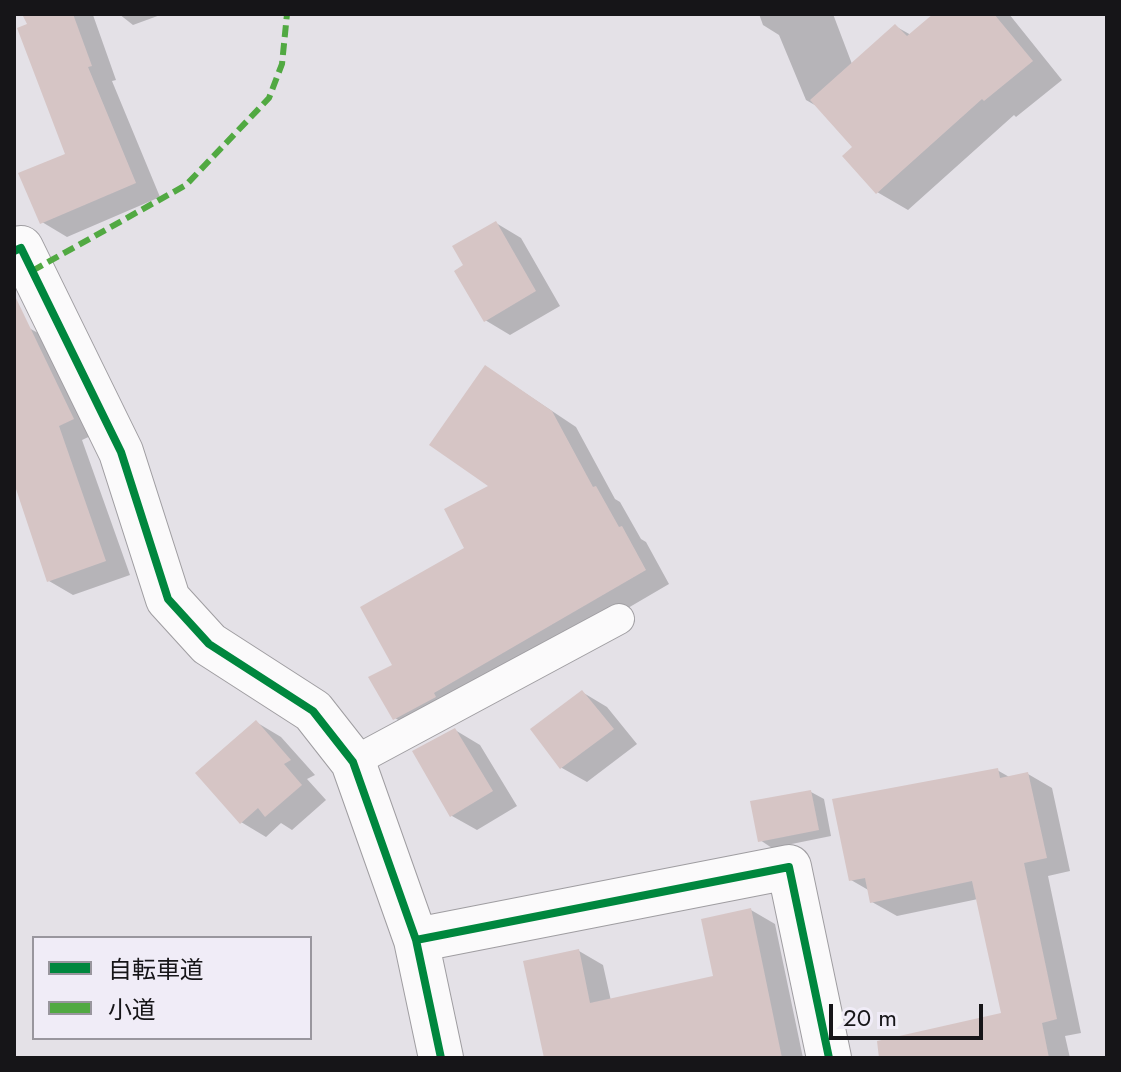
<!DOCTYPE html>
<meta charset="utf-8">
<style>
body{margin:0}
#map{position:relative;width:1121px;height:1072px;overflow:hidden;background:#e4e1e7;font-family:Jost,"Noto Sans JP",sans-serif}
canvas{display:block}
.frame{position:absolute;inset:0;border:16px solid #161518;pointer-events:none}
.legend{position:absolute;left:32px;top:936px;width:280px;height:104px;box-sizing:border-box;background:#f0ecf7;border:2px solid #99969e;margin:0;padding:10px 14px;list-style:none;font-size:24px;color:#161518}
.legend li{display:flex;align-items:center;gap:16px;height:40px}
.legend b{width:40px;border:2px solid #99969e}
.scale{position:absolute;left:829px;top:1004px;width:154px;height:36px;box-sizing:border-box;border:4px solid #161518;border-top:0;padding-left:10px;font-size:24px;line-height:28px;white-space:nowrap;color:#161518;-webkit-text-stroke:6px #f0ecf7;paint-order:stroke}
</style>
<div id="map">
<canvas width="1121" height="1072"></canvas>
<div class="frame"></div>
<ul class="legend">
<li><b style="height:10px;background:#00873e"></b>自転車道</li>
<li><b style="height:10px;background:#51a942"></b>小道</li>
</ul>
<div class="scale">20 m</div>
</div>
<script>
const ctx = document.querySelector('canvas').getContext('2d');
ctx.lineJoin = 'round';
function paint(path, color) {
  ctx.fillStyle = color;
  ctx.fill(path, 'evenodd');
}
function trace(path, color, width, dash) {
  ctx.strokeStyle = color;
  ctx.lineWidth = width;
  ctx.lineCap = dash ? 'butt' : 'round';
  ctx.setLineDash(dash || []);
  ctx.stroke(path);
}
const shadow = new Path2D(`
 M32 14 93 15 116 80 112 81 160 197 67 237 42 222 67 155 29 26Z
 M119 14H163L133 25Z
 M759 14H833L852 64 895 26 911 35 937 14H1009L1062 80 1016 117 1014 115 908 210 877 192 854 147 820 108 806 100 779 35 763 25Z
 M496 223 521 238 560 306 510 335 485 320 466 266Z
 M29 328 54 342 97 433 82 440 130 575 73 595 49 581 14 477V336Z
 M486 367 576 427 615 499 620 502 641 539 646 542 669 584 457 708 419 733 395 718V665L466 549 492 486Z
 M582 692 607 707 637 744 587 782 562 768 533 729Z
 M256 722 281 737 315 775 307 779 326 800 292 830 281 823 266 837 241 822Z
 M455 730 480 745 517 806 477 830 452 816Z
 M997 770 1011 778 1028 774 1052 788 1070 871 1048 876 1081 1033 1065 1036 1070 1058H895L1003 1014 978 899 897 916 872 902 870 891 851 880Z
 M811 792 824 799 831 836 772 848 760 840Z
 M751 910 775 924 803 1058H546L579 951 603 965 611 1001 715 977Z`);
const building = new Path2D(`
 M22 14H73L92 66 88 67 136 183 40 224 18 173 65 154 17 28 27 24Z
 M933 14H994L1033 61 984 101 982 99 876 194 842 156 852 147 810 100 895 24 907 36Z
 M496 221 536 291 484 322 454 271 463 265 452 246Z
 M14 294 74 419 59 426 106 561 47 582 14 483Z
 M485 365 552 411 593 487 596 486 619 527 622 526 646 570 434 693 436 697 393 720 368 677 392 665 360 607 464 548 444 509 488 486 429 445Z
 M582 690 614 729 560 769 530 729Z
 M256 720 291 760 284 764 302 785 265 817 258 808 240 824 195 773Z
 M455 728 493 791 450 817 412 751Z
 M998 768 1000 778 1028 772 1047 858 1024 863 1057 1019 1042 1023 1049 1058H879L877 1041 1001 1013 972 881 870 903 865 878 849 881 832 799Z
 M811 790 819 830 758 842 750 801Z
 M751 908 782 1058H544L523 961 579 949 590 1003 713 976 701 919Z`);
const service = new Path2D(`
 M353 762 619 619`);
const minor = new Path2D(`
 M14 251 21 248 121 452 168 599 209 644 313 711 353 762 416 940 441 1058
 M416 940 789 867 829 1058`);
const quiet = new Path2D(`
 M32 271 186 185 269 98 282 64 287 14`);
const cycleway = new Path2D(`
 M14 251 21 248 121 452 168 599 209 644 313 711 353 762 416 940 441 1058
 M416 940 789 867 829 1058`);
paint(shadow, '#0003');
paint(building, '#d6c5c5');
trace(service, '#9f9da1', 32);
trace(minor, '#9f9da1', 46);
trace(service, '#fbfafb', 30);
trace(minor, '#fbfafb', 44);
trace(quiet, '#51a942', 6, [12, 6]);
trace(cycleway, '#00873e', 8);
</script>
